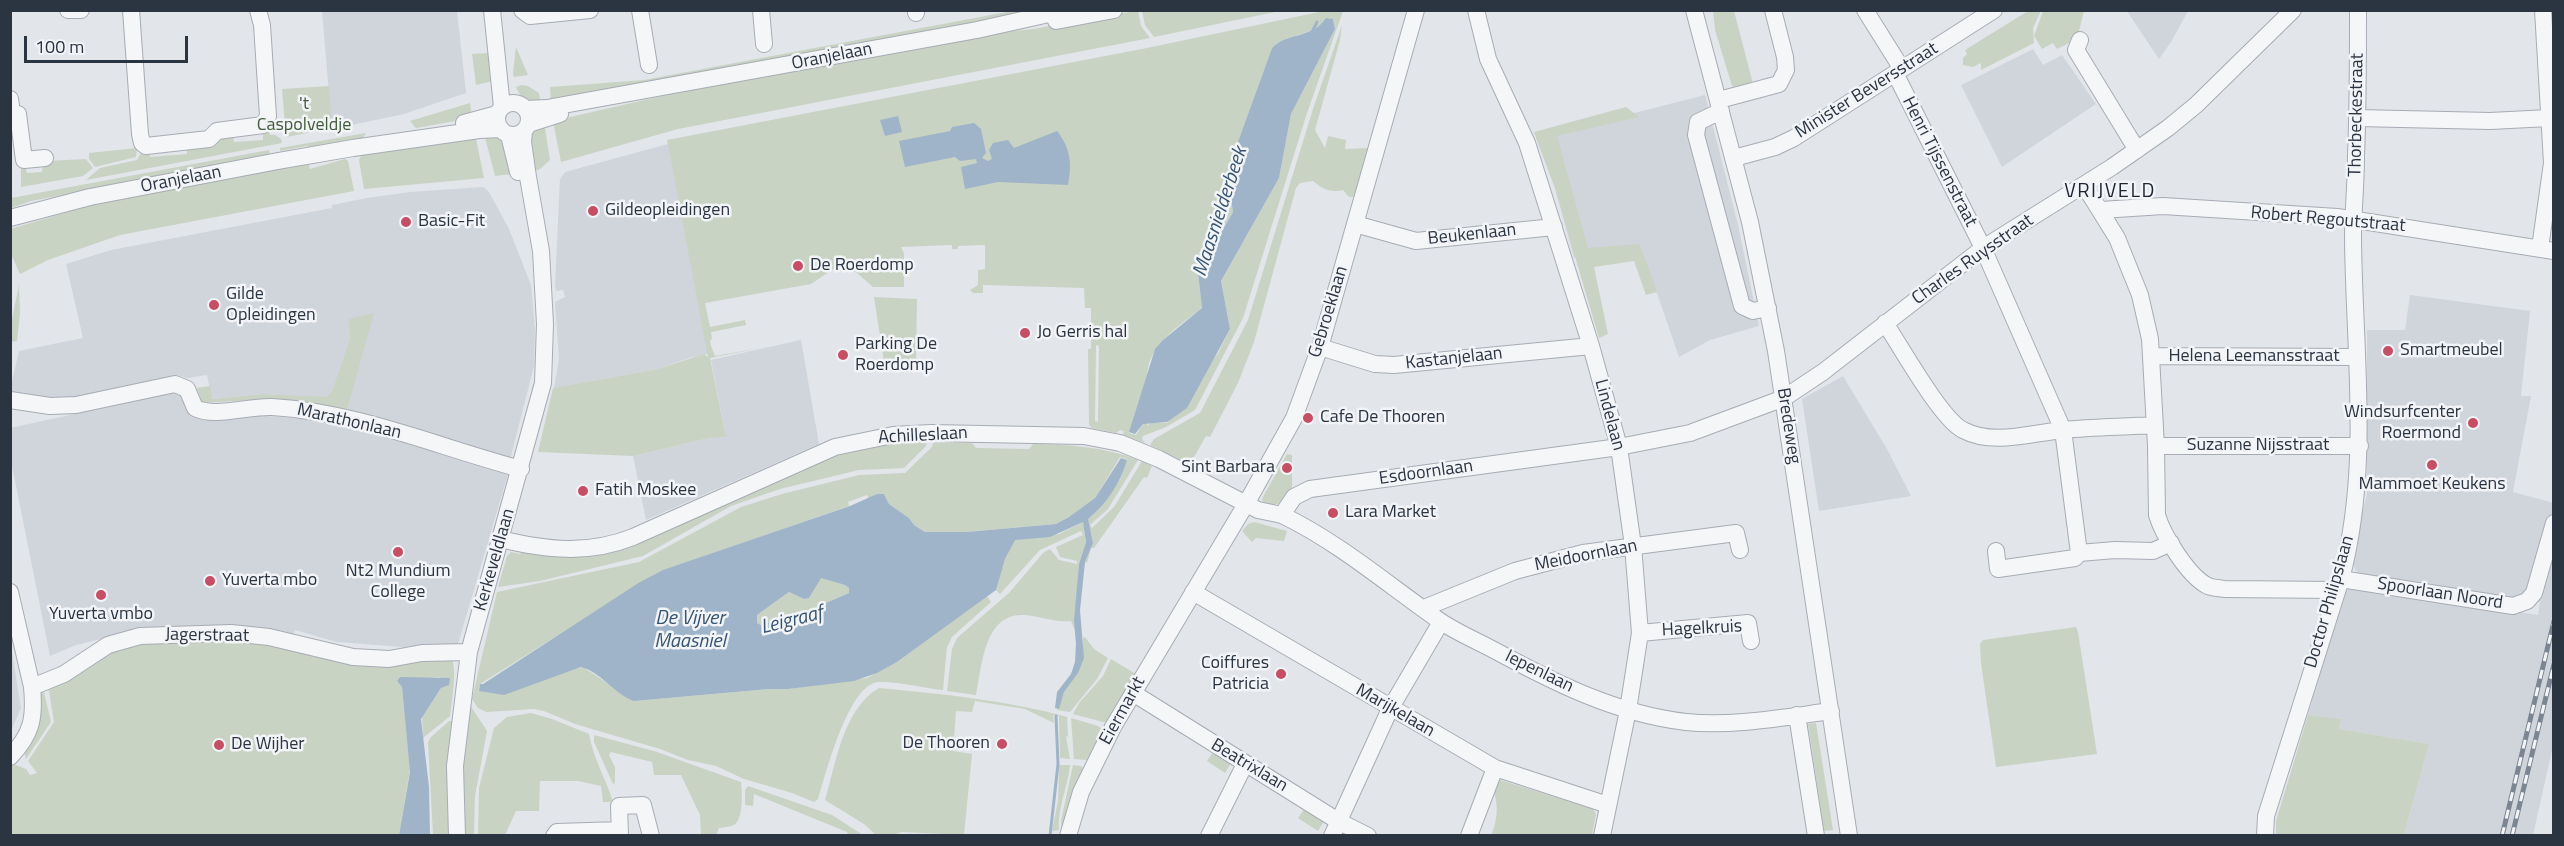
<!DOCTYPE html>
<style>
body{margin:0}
#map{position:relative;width:2564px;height:846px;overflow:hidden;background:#e2e5ea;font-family:"Titillium Web",sans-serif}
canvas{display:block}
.frame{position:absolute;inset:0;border:12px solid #2b3441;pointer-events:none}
.scale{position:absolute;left:24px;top:36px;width:164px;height:27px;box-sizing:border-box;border:3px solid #2b3441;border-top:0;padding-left:8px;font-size:18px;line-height:21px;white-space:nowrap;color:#2b3441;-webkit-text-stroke:4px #f2f4f7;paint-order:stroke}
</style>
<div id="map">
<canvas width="2564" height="846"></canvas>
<div class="frame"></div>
<div class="scale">100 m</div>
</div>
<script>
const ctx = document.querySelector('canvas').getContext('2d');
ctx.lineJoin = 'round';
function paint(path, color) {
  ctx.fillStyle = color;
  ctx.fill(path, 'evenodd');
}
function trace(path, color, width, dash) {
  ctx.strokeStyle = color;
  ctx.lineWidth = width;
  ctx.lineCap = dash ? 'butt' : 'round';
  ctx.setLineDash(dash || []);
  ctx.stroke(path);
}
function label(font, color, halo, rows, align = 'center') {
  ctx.font = font + ' "Titillium Web",sans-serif';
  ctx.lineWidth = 5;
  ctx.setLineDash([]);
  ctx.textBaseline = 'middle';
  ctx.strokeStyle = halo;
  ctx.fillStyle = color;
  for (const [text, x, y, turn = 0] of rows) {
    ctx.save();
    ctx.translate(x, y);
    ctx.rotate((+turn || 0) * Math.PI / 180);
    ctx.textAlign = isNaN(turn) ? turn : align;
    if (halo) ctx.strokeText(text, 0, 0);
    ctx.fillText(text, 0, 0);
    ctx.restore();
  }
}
const built = new Path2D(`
 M322 11H457L466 93 404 114 332 129Z
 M2127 11H2188L2171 42 2159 59Z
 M2033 49 2043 65 2062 55 2096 104 2002 167 1961 85Z
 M1705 95 1738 225 1759 326 1710 340 1679 357 1640 244 1574 258 1555 188 1536 138Z
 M668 144 696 290 705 303 712 353 689 358 658 369 554 388 559 359 555 302 565 297 563 290 556 291 555 285 560 179 565 172Z
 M483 187 489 192 509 229 531 285 535 329 534 366 510 460 347 410 348 408 319 398 262 394 212 399 207 375 187 378 177 375 74 397 52 399 12 392 11 386 19 351 83 338 66 264 111 250 332 208V205L367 198 410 192Z
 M2410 295 2530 311 2521 396H2531L2513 492 2554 503 2553 746 2533 835H2404L2429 744 2339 729 2341 719 2308 715 2344 591 2352 587 2538 615 2540 602 2359 576 2349 557 2367 495V330H2405Z
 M801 340 819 444 646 520 633 456 705 439 726 437 711 360Z
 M1843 376 1887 449 1911 496 1819 511 1802 399Z
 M181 391 188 410 199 419 255 415 340 422 508 474 458 644 402 647 337 642 295 630 293 635 178 627 124 631 109 637 76 645 50 656 11 461 10 428Z
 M11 646 21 708 11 731H10Z`);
const green = new Path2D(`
 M1012 11H1049L551 104 550 87 644 80Z
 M1135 11H1138L1141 26 1150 38 678 129 561 162 553 121 666 95 984 34 1033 29Z
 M1142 11H1280L1154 37 1145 25Z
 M1324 11H1343L1307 113 1243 318 1195 410 1166 427 1143 436 1142 439 1145 443 1123 435 1124 431 1120 430 1116 433 1092 428 1089 425 1088 349H1091V308H1085L1084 288 983 285V293H973L970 290 978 285V270L985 269V245L958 246V249H952V245L901 247 904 253V287H873L856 272 835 268 811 284 705 303 710 327 745 320 746 325 711 332 712 339 709 341 715 356 766 347 710 358 726 437 705 439 633 456 538 452 553 388 658 369 704 354 708 357 667 140 1147 48ZM1326 18 1333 19 1335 29 1291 114 1279 178 1221 281 1230 329 1218 353 1167 423H1150L1148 426 1147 423 1143 424 1136 435 1129 433 1147 376C1148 344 1179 326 1202 308L1198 273 1233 212 1227 172 1272 48C1287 32 1313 38 1326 18ZM1096 345 1099 346 1098 422 1095 421Z
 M1713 11H1734L1753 84 1738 89 1732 86 1715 30Z
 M2028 11H2041L2033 28 2034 43 1981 70V63L1973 67 1963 65V58L1967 54 1965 50Z
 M2043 11H2084L2077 39 2057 49 2053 43 2042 49 2034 36Z
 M1342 25 1340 40 1315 130 1325 148 1328 136 1346 140 1345 149 1369 148 1355 197H1349L1343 190C1329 193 1323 189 1313 181L1300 183 1296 188 1254 342 1238 383 1210 437 1206 436 1190 464 1150 445 1154 439 1200 413 1248 320 1313 109Z
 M516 46V47L528 75 514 77 513 74Z
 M488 53 493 81 476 85 472 54Z
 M522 85 528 86 539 93 541 105C527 103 522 100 516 87Z
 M329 86 332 128 286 137 282 89Z
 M470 103 472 118 416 128 410 121Z
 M1626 107 1639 117 1557 136 1588 248 1640 244 1657 292 1646 295 1634 261 1594 267 1608 334 1599 338 1555 188 1534 132Z
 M544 122 550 160 540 169 531 172 527 151 531 130Z
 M268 128 270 135H275L281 139 282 143 86 180 100 168 137 160 142 151 149 152 150 157 187 154V144L233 135 234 142 263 140V129Z
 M366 133 363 138 308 149 307 146 280 151V148Z
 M484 133C510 138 508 151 513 174L495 176Z
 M475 134 484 178 364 189 359 160 363 152Z
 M137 148 136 157 95 167 89 159V153Z
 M269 150 270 156 31 201 11 208V198Z
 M86 159 93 168 83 176 21 187V166H25L27 173 42 172 43 164 47 161Z
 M345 159 348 161 354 191 120 235 48 260 20 274 11 254 10 229 92 205 308 162 310 169Z
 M19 285 20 313 17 341 11 342V324Z
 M874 297 917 299 916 363 884 362Z
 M374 313 347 410 310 402 267 399 202 403 197 388 210 386 212 399 262 394 326 397 332 392 350 339 349 319Z
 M927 439 926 446 904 468 859 470 780 489 731 506 643 556 540 581 498 587 507 556 511 552 520 554 522 550 549 556 742 494 744 497 746 496 745 493 827 457 877 444Z
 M933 443H972L976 448 1029 449 1033 444C1070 444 1104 447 1138 460L1108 509 1090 525 1092 528 1114 507 1142 461 1152 466 1147 478 1144 477 1094 548H1091L1087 563 1085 562 1093 542 1087 519C1106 503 1121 484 1127 459L1120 457 1095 498 1069 517 1056 524 967 532H925L914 525 909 518 889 504 884 494H877L869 499 867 495 848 502 849 506 659 572 480 684 479 691 583 667 634 701 769 689H788L867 678 897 662 987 596 991 602 952 637 947 647 943 690C924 688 896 681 878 682 848 685 826 774 818 799L814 802 792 793 744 779 716 766 688 760 660 749 575 724 544 711 534 709 486 712 478 708 472 699 497 592 639 562 741 507 782 494 859 475 905 473 932 447Z
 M1287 454 1292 455V488L1278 504H1265L1262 500 1263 497Z
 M1083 522 1086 542 1079 564 1075 630 1071 621C1056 623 1040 616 1024 615 984 613 982 666 976 695L947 691 952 649 957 638 1009 593 1043 553 1050 549 1059 560 1077 564V561L1060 557 1056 547 1083 535 1081 531 1040 550 1000 594 996 590V588L1005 559 1014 540 1059 534Z
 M1254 522 1287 531 1284 541 1256 538 1252 542 1242 531 1248 524Z
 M820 577 845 585 849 588V593L812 609 761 625 757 623V615L789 592 804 599 809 598Z
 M2076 627 2078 632 2097 754 1996 767 1981 663 1980 644 1983 640Z
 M1085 637 1094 649 1108 658 1097 679 1070 712 1057 710 1064 692 1082 663 1083 638Z
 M229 638 452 659C457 672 452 700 450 716L423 738 422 717 441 688 447 684 439 677 420 679 400 677 397 681 402 687 410 769 399 835H11L10 766 13 764 26 769 30 775 37 773 28 761 54 722 48 685 126 644Z
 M1111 659 1136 674 1111 722H1103L1073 714 1079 703 1103 676Z
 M43 688 51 722 26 759 24 751Z
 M879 688C942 694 1006 700 1067 717L1068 736 1066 737 1070 759 1060 758 1059 716 1053 715 1054 723 1025 709 975 701 972 712 956 711 953 751 972 754 964 835 902 832 893 835H876L864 824 825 800C836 763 843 709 879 688Z
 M468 702 487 731 475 796 474 835 464 836 462 776Z
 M531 713 552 719 589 734C593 758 606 779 613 802H603L601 786 578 781H540L539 811H516L505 835 478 836 479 788 494 728 507 717Z
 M2308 715 2341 719 2339 729 2429 744 2404 835H2276V821Z
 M1071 718 1098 726 1102 729 1087 760 1074 759Z
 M449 721H452L451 835H433L428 742 431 737Z
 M1816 723 1833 830 1824 831 1808 724Z
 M594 735 654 751 741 782C742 792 744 819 734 825 730 827 724 827 719 828L716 835H701L700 815 681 775H654L652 762 611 752 609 755 615 767V783L613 784 594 742Z
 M1213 752 1231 763 1225 773 1207 761Z
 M1059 765H1070C1068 787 1057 808 1059 830L1052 831 1058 801Z
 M1073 765 1081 766 1085 770 1062 833 1061 821Z
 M1500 780 1593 809 1596 814 1592 835 1491 836C1498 819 1499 803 1492 787L1494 782Z
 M748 786 832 815 863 835H848L847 832 754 794 753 806 745 805V790Z
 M1304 809 1324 821 1318 831 1298 818Z`);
const water = new Path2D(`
 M1326 18 1333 19 1335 29 1291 114 1279 178 1221 281 1230 329 1187 408 1167 422 1143 424 1135 434 1129 432 1155 349 1163 340 1202 308 1198 273 1233 212 1227 172 1272 48C1287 32 1312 39 1326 18Z
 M898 116 902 132 885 136 880 120Z
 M974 123 981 129 986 153 982 158 988 161 992 159 989 150 993 143 1008 140 1014 148 1057 131C1071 149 1072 164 1068 185L998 182 965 189 961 167 977 163 976 159 960 161 955 157 905 167 899 141 950 131 952 127Z
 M1121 458 1127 460C1120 484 1107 503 1088 519L1093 543 1085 562 1080 610 1084 658 1078 673 1064 692 1059 709 1055 708 1057 692 1071 674 1075 662 1076 644 1074 621 1079 564 1086 542 1083 522 1050 537 1015 540 1005 559 996 590 897 662 877 673 854 681 788 689H769L634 701C614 694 601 672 581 667L504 695 479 691 480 684H483L640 582 663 570 850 506 877 494H884L889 504 909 518 914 525 925 532H967L1056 524 1069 517 1095 498ZM821 578 845 585 849 588V593L812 609 761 625 757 623V615L789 592 804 599 809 598Z
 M400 677 450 678 449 685 441 688 421 719 429 787 430 835H399L410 772 402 687 397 681Z`);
const stream = new Path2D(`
 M1311 34 1317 22
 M1050 836 1058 764 1056 716`);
const minor = new Path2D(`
 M68 10H81
 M131 10 140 134 142 143 146 146 209 139 217 131 263 125 268 116 262 25 258 10
 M492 10 502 107
 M522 10 530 16 590 10
 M640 10 649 65
 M761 10 764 44
 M916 10V13
 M1476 10 1488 59 1527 143 1591 346 1619 447 1633 546 1640 633 1628 710 1602 836
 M1694 10 1750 222 1776 351 1849 836
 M1865 10 1902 69
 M1056 21 1114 10
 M2080 40 2076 50 2137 150
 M1896 75 1983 248 2063 430 2079 553
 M10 99 12 112 18 114 24 160 45 158
 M1719 100 1779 84 1786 70 1785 57 1773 10
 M497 119a16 16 0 1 1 32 0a16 16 0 1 1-32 0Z
 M526 109 547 108 977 30 1067 10
 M1721 111 1698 122 1696 135 1742 306 1753 311 1768 308
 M2357 118 2490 121 2549 118
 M464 123 497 114
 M529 124 560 114
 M509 135 518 172
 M1734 158 1775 147 1794 138 1994 10
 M2084 185 2117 238 2140 295 2150 339 2156 446 2157 515C2163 535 2187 574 2206 585 2211 588 2219 588 2224 589L2336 590
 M2101 210 2163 206 2337 217 2554 251
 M10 218 90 197 278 161 353 148 479 130 501 129
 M1355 224 1416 241 1554 227
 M2540 248 2552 163 2543 10
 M1885 323C1901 347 1941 419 1963 430 1993 446 2031 433 2063 430 2093 427 2124 427 2154 425
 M1320 347 1375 364 1394 365 1591 346
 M2151 356 2357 357
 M10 400 50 406 76 405 175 384 187 389 195 408C215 418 248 406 272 407 358 412 438 447 521 469
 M2156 446H2360
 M1282 515C1340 543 1388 585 1440 621 1456 632 1475 640 1492 649 1553 682 1616 714 1686 722 1731 727 1786 717 1831 711
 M500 539C546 550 588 555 633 537L835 447 893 435 931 433 1084 436 1120 443 1159 459 1258 510 1282 515 1294 497 1310 489 1619 447 1690 433 1784 398 1823 372 1983 248 2112 167 2168 128 2196 105 2293 10
 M1996 551 1998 569 2075 558 2079 553 2115 550 2153 551 2171 543
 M2341 579 2513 606 2527 601 2534 593 2554 523
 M10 592 32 687
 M1193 592 1495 768 1608 805
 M1424 608 1515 571 1583 553 1736 533 1740 550
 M1640 633 1748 623 1751 641
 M1133 693 1338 821 1368 836
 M1797 715 1816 836
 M10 757C32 734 35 718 32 687L64 674 108 645 140 636 231 633 269 637 353 657 389 659 422 653 469 652
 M457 836 455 766 469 652 543 383 545 324 541 251 528 177 523 142 524 131
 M554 836 557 832 620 830
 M620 836 619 806 643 805 651 836
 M1068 836 1081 792 1113 727 1246 504 1294 418 1320 347 1416 10
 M1209 836 1245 764
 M1332 836 1390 709 1441 622
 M1469 836 1495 768
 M2265 836 2266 816 2341 579C2371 467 2354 352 2353 238 2353 211 2356 184 2356 156 2358 108 2358 59 2358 10`);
const rail = new Path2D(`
 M2502 836 2554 621
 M2512 836 2554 664`);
const markers = [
 [593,211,6,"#c84e65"],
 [406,222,6,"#c84e65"],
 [798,266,6,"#c84e65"],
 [214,305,6,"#c84e65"],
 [1025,333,6,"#c84e65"],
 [2388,351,6,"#c84e65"],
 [843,355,6,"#c84e65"],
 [1308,418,6,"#c84e65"],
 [2473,423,6,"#c84e65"],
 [2432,465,6,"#c84e65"],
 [1287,468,6,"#c84e65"],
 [583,491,6,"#c84e65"],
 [1333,513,6,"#c84e65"],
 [398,552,6,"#c84e65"],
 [210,581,6,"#c84e65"],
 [101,595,6,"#c84e65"],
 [1281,674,6,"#c84e65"],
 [1002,744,6,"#c84e65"],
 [219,745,6,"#c84e65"]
];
const streetNames = [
 ["Oranjelaan",832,57,-11],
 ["Minister Beversstraat",1867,91,-32],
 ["Thorbeckestraat",2357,115,-89],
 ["Henri Tijssenstraat",1939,162,63],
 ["Oranjelaan",181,180,-11],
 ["Robert Regoutstraat",2328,220,5],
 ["Beukenlaan",1472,235,-6],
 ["Charles Ruysstraat",1973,260,-35],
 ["Gebroeklaan",1329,312,-73],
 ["Helena Leemansstraat",2254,357],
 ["Kastanjelaan",1454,359,-6],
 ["Lindelaan",1609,415,75],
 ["Marathonlaan",349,422,13],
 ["Bredeweg",1788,426,81],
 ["Achilleslaan",923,436,-3],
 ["Suzanne Nijsstraat",2258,446],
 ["Esdoornlaan",1426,473,-8],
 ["Meidoornlaan",1586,556,-11],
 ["Kerkeveldlaan",495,560,-74],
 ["Spoorlaan Noord",2440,594,9],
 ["Doctor Philipslaan",2330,602,-74],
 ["Hagelkruis",1702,629,-3],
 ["Jagerstraat",207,636,1],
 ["Iepenlaan",1539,672,26],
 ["Eiermarkt",1123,711,-61],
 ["Marijkelaan",1395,711,30],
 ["Beatrixlaan",1249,766,31]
];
const parkNames = [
 ["'t",304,105],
 ["Caspolveldje",304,126]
];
const poiNames = [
 ["Gildeopleidingen",605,211],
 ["Basic-Fit",418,222],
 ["De Roerdomp",810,266],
 ["Gilde",226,295],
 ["Opleidingen",226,316],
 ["Jo Gerris hal",1037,333],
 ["Parking De",855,345],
 ["Roerdomp",855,366],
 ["Smartmeubel",2400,351],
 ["Windsurfcenter",2461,413,"right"],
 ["Roermond",2461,434,"right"],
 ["Cafe De Thooren",1320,418],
 ["Sint Barbara",1275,468,"right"],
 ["Mammoet Keukens",2432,485,"center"],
 ["Fatih Moskee",595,491],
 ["Lara Market",1345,513],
 ["Nt2 Mundium",398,572,"center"],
 ["College",398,593,"center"],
 ["Yuverta mbo",222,581],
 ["Yuverta vmbo",101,615,"center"],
 ["Coiffures",1269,664,"right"],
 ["Patricia",1269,685,"right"],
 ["De Thooren",990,744,"right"],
 ["De Wijher",231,745]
];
const neighbourhoodNames = [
 ["VRIJVELD",2110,192]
];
const waterNames = [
 ["Maasnielderbeek",1221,212,-72],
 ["De Vijver",690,619],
 ["Maasniel",690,642],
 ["Leigraaf",792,621,-14]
];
paint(built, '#d0d5dc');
paint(green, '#c8d3c4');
paint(water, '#9fb4c8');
trace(stream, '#9fb4c8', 3);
trace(minor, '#a7acb4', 18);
trace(minor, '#f5f6f8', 16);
trace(rail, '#7c8693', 5);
trace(rail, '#f2f4f7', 3, [9]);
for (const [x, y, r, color] of markers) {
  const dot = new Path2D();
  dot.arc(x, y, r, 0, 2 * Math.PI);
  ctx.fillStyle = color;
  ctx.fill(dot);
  trace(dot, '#f2f4f7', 2);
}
label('18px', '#2b3441', '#f2f4f7', streetNames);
label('18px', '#415c39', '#f2f4f7', parkNames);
label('18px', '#2b3441', '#f2f4f7', poiNames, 'left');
ctx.letterSpacing = '1.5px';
label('20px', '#1d2532', '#f2f4f7', neighbourhoodNames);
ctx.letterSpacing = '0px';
label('italic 20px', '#375473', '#f2f4f7', waterNames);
</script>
